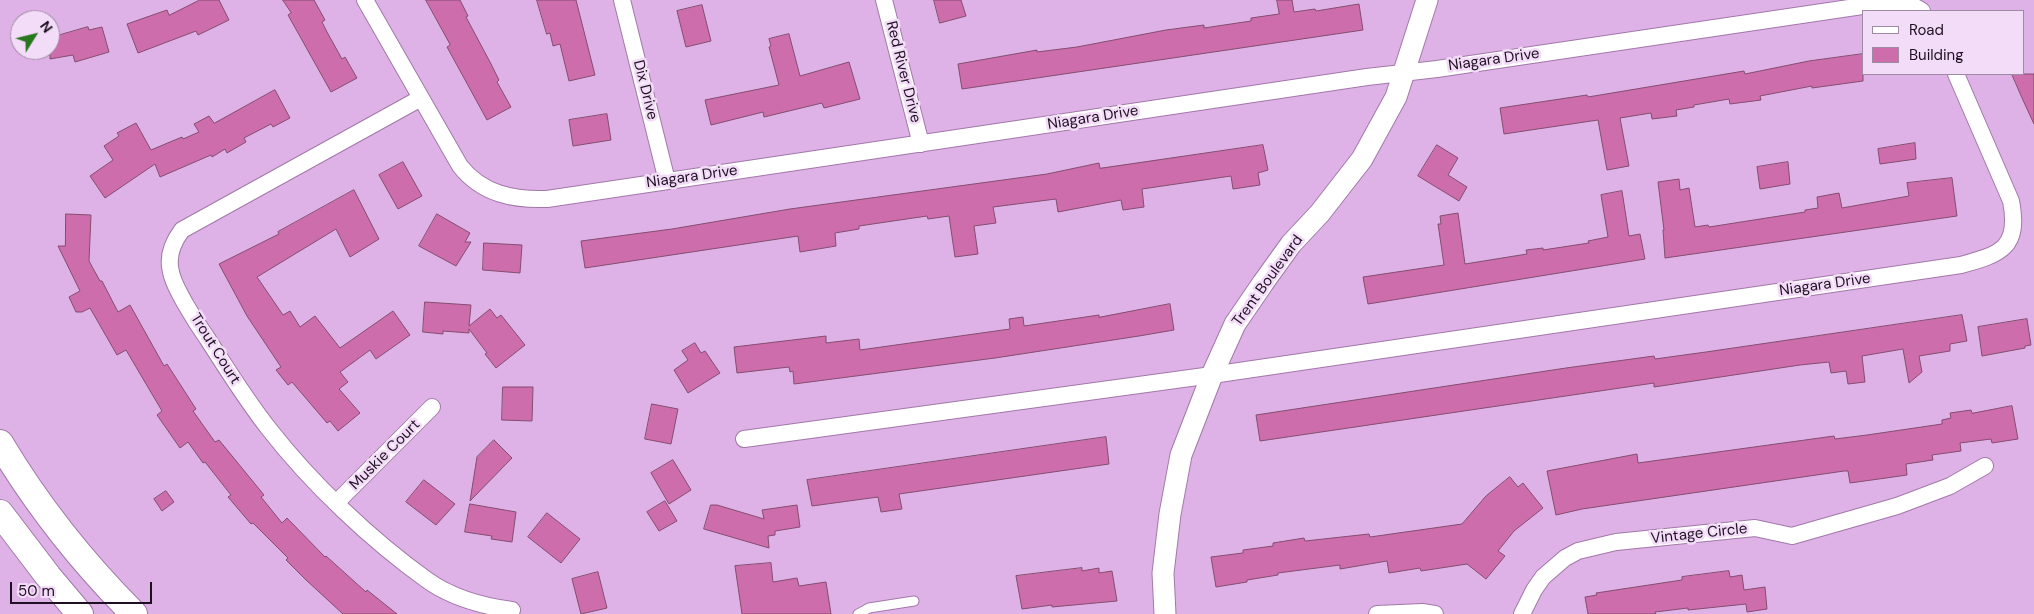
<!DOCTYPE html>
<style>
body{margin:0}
#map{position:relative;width:2034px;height:614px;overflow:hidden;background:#dfb2e7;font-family:"DM Sans",sans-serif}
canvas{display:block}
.legend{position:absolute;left:1862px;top:10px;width:162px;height:65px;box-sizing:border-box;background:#f3dcf7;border:1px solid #9e8aa2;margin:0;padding:6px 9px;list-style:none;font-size:15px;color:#1f0f22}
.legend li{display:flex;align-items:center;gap:10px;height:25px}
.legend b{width:25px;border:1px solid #9e8aa2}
.north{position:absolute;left:10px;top:10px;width:50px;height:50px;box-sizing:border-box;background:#f3dcf7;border:1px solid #9e8aa2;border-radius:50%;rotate:54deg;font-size:14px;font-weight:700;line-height:20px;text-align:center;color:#1f0f22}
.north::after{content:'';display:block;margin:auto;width:18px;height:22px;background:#28771f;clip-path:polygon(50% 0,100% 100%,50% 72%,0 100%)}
.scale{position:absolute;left:10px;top:582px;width:142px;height:22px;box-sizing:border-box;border:2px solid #1f0f22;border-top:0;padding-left:6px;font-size:15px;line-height:18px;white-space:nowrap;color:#1f0f22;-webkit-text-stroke:4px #f3dcf7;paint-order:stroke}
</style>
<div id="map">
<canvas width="2034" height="614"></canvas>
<ul class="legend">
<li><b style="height:6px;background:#fff"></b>Road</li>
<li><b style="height:14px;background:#cd6dac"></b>Building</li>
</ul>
<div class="north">N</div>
<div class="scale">50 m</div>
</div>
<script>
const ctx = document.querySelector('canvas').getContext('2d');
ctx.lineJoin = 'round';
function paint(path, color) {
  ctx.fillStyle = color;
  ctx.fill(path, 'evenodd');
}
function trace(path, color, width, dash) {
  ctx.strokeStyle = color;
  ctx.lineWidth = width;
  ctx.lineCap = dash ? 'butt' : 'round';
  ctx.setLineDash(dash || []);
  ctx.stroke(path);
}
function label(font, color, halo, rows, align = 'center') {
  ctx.font = font + ' "DM Sans",sans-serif';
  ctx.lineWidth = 5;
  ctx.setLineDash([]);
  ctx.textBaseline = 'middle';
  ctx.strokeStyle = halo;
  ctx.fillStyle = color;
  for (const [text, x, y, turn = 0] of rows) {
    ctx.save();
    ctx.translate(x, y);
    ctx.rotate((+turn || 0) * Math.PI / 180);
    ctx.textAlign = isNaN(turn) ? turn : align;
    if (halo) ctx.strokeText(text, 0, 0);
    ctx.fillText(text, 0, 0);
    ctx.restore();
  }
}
const building = new Path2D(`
 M200 0H219L229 20 198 35 196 31 138 53 127 24 167 10 169 15Z
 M283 0H314L325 20 322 22 327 32 342 59 345 57 357 78 331 92 288 15 291 13Z
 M426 0H460L468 16 466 17 490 62 499 80 497 82 511 107 487 120 447 47 450 45Z
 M537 0H576L595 75 569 81 560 44 553 46 550 33 547 34Z
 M934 0H961L966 16 940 23Z
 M1277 0H1292L1294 12 1315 9 1316 11 1359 4 1363 30 962 89 958 64 1037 50V52L1077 47 1166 30 1204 25V28L1251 21V18L1279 14Z
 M702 5 711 41 686 47 677 11Z
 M88 27 89 30 102 27 109 52 75 62 73 55 50 59V38Z
 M789 34 800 76 849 62 860 99 824 108 822 103 764 117 763 112 711 125 705 100 779 85 769 47 771 46 769 39Z
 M1863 54V81L1812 88V86L1760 96 1761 100 1730 104 1729 99 1694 105V107L1676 110 1677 116 1652 119 1651 113 1620 118 1629 166 1607 170 1598 120 1504 134 1500 108 1587 95 1588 97 1744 71 1745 74 1809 61Z
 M2012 74H2034V124L2022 98Z
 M275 90 290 118 273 127 271 124 244 138 246 142 227 153 225 149 212 157 211 155 160 177 155 164 105 198 90 176 113 160 104 146 119 136 117 133 136 123 151 150 182 137 183 139 199 132 194 124 209 116 214 123Z
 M607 114 611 140 573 146 569 120Z
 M1915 143 1916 159 1880 164 1878 149Z
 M1263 145 1268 170 1258 173 1260 185 1233 189 1231 176 1142 189 1144 207 1123 210 1121 200 1058 212 1056 199 993 207 996 223 974 226 978 254 955 257 949 216 928 219 927 216 859 226V229L835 233 836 246 800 252 798 236 585 268 581 241 672 229 790 209 1047 174 1099 163 1100 168Z
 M1437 145 1458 158 1448 175 1467 187 1459 201 1418 176Z
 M403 162 422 196 398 209 379 175Z
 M1788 162 1790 184 1760 189 1757 167Z
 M1952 178 1957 216 1665 258 1663 230H1664L1658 182 1679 179 1680 190 1689 188 1695 227 1708 225 1709 227 1805 212V210L1818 208 1817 197 1839 193 1842 208 1909 196 1907 183Z
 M354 190 379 239 350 257 336 229 257 277 283 315 290 311 300 327 315 316 340 348 393 311 410 335 376 359 370 350 340 372 348 382 339 389 360 413 338 431 330 421 327 423 292 382 288 385 276 370 281 367 247 316 219 264 279 234 278 232Z
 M1622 191 1629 236 1640 234 1645 259 1368 304 1363 277 1444 265 1438 224H1441L1440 216 1458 213 1465 264 1527 254 1526 250 1543 248V250L1589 243 1588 241 1608 237 1601 195Z
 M66 214 91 215 89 261 100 281H102L118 312 130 305 164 366 167 364 196 409 193 411 215 442 219 440 264 495 261 497 282 523 287 518 325 557 326 556 366 592 367 590 397 614H343L305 579 286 560 288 558 253 523 251 524 228 497 231 495 205 462 203 463 188 442 180 448 157 415 162 411 126 350 117 355 90 308 82 312H76L69 297 80 291 58 246H65Z
 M437 214 470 233 465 242H471L456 266 419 246Z
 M484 243 522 245 520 273 483 270Z
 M425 302 471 305 469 326 490 309 497 318 501 315 525 345 496 368 485 354 487 353 469 329V333L443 331V334L423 332Z
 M1170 304 1174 330 1139 336 995 358 794 384 793 371 790 372 789 367 737 373 734 347 826 336V343L859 339 860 350 1010 329 1009 319 1023 317 1024 326 1099 315V317Z
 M1962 315 1967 341 1950 344V351L1919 356 1922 372 1909 383 1903 349 1862 356 1865 382 1848 384 1846 371 1831 373 1829 362 1800 365 1654 387V383L1260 441 1256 415 1566 368 1654 356 1655 359 1706 352Z
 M2027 319 2031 345 2025 346V348L1982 356 1978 327Z
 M695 343 701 353 705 351 720 373 688 393 674 370 688 360 682 351Z
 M503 387H533L532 421 502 420Z
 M652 404 678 409 671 444 645 439Z
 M2012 406 2018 439 1992 443 1991 439 1960 443 1961 451 1932 455 1933 460 1906 464 1907 475 1886 478 1850 483 1848 471H1844L1582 509 1556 515 1547 471 1637 454 1638 463 1834 436 1835 439 1867 435 1942 424V420L1951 418 1950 413 1971 410 1972 413Z
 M1106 437 1109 464 899 494 902 509 881 512 878 497 812 506 807 480Z
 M494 440 512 458 470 501 477 457Z
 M673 460 691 490 669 504 651 473Z
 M1510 477 1518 487 1523 483 1543 508 1514 531 1498 551 1505 556 1486 579 1467 564 1421 571 1420 568 1389 573 1387 561 1340 569V565L1278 573V575L1247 580V582L1216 587 1211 557 1243 553V550L1273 546V543L1304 538 1305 541 1369 534 1370 537 1462 524 1486 496Z
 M424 480 455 504 436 525 406 502Z
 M166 491 174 502 162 511 154 499Z
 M665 501 677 521 659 531 647 512Z
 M470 504 516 512 512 542 491 539 492 536 465 532Z
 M711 505H717L764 519 762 510 797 505 800 527 775 531V535L768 536 769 548 704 529Z
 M547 513 580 539 561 563 528 537Z
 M771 563 773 582 797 578 799 586 826 582 831 614H742L735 566Z
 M1082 568V571L1099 568V573L1112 571 1117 601 1052 607V605L1022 609 1016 576Z
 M1729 571 1730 577 1742 575 1744 590 1765 587 1767 609 1747 612 1746 604 1688 610V608L1655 612 1656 614H1588L1585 597 1597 595 1596 593 1682 580V577Z
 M598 572 607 608 581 614 572 579Z`);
const service = new Path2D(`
 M858 614 869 608 914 601`);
const minor = new Path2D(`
 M365 0 460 166C482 194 513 200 547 199L1367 77 1437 69 1869 5C1888 3 1907 0 1922 11
 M622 0 667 181
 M884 0 921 144
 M421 98 182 230C173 242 167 257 171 272 174 288 197 324 207 338 227 369 246 400 269 429 311 483 371 540 427 580 452 598 482 606 512 610
 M744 439 1212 375 1961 265C2001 254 2020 248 2011 201L1956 74
 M337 502 432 407
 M1377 614 1422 612 1435 614
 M1522 614 1534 590 1543 577 1565 558 1578 551 1616 542 1755 528 1792 536 1897 506 1950 486 1985 466`);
const tertiary = new Path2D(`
 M1165 614 1163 573 1170 514 1181 455 1212 375 1235 324 1263 283 1291 244 1320 213 1362 159 1396 97 1427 0`);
const primary = new Path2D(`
 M0 443C37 505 83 563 134 614
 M0 513 48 576 80 614`);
const streetNames = [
 ["Niagara Drive",1494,60,-8],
 ["Red River Drive",903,72,76],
 ["Dix Drive",645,90,76],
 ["Niagara Drive",1093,118,-9],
 ["Niagara Drive",692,177,-8],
 ["Trent Boulevard",1268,281,-54],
 ["Niagara Drive",1825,285,-8],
 ["Trout Court",215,349,58],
 ["Muskie Court",385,455,-45],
 ["Vintage Circle",1699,534,-6]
];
paint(building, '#cd6dac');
trace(building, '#834d70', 1);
trace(service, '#a278a9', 11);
trace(minor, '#a278a9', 18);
trace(tertiary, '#a278a9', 23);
trace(primary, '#a278a9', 28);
trace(service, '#fff', 9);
trace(minor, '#fff', 16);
trace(tertiary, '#fff', 21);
trace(primary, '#fff', 26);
label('15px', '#1f0f22', '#f3dcf7', streetNames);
</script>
